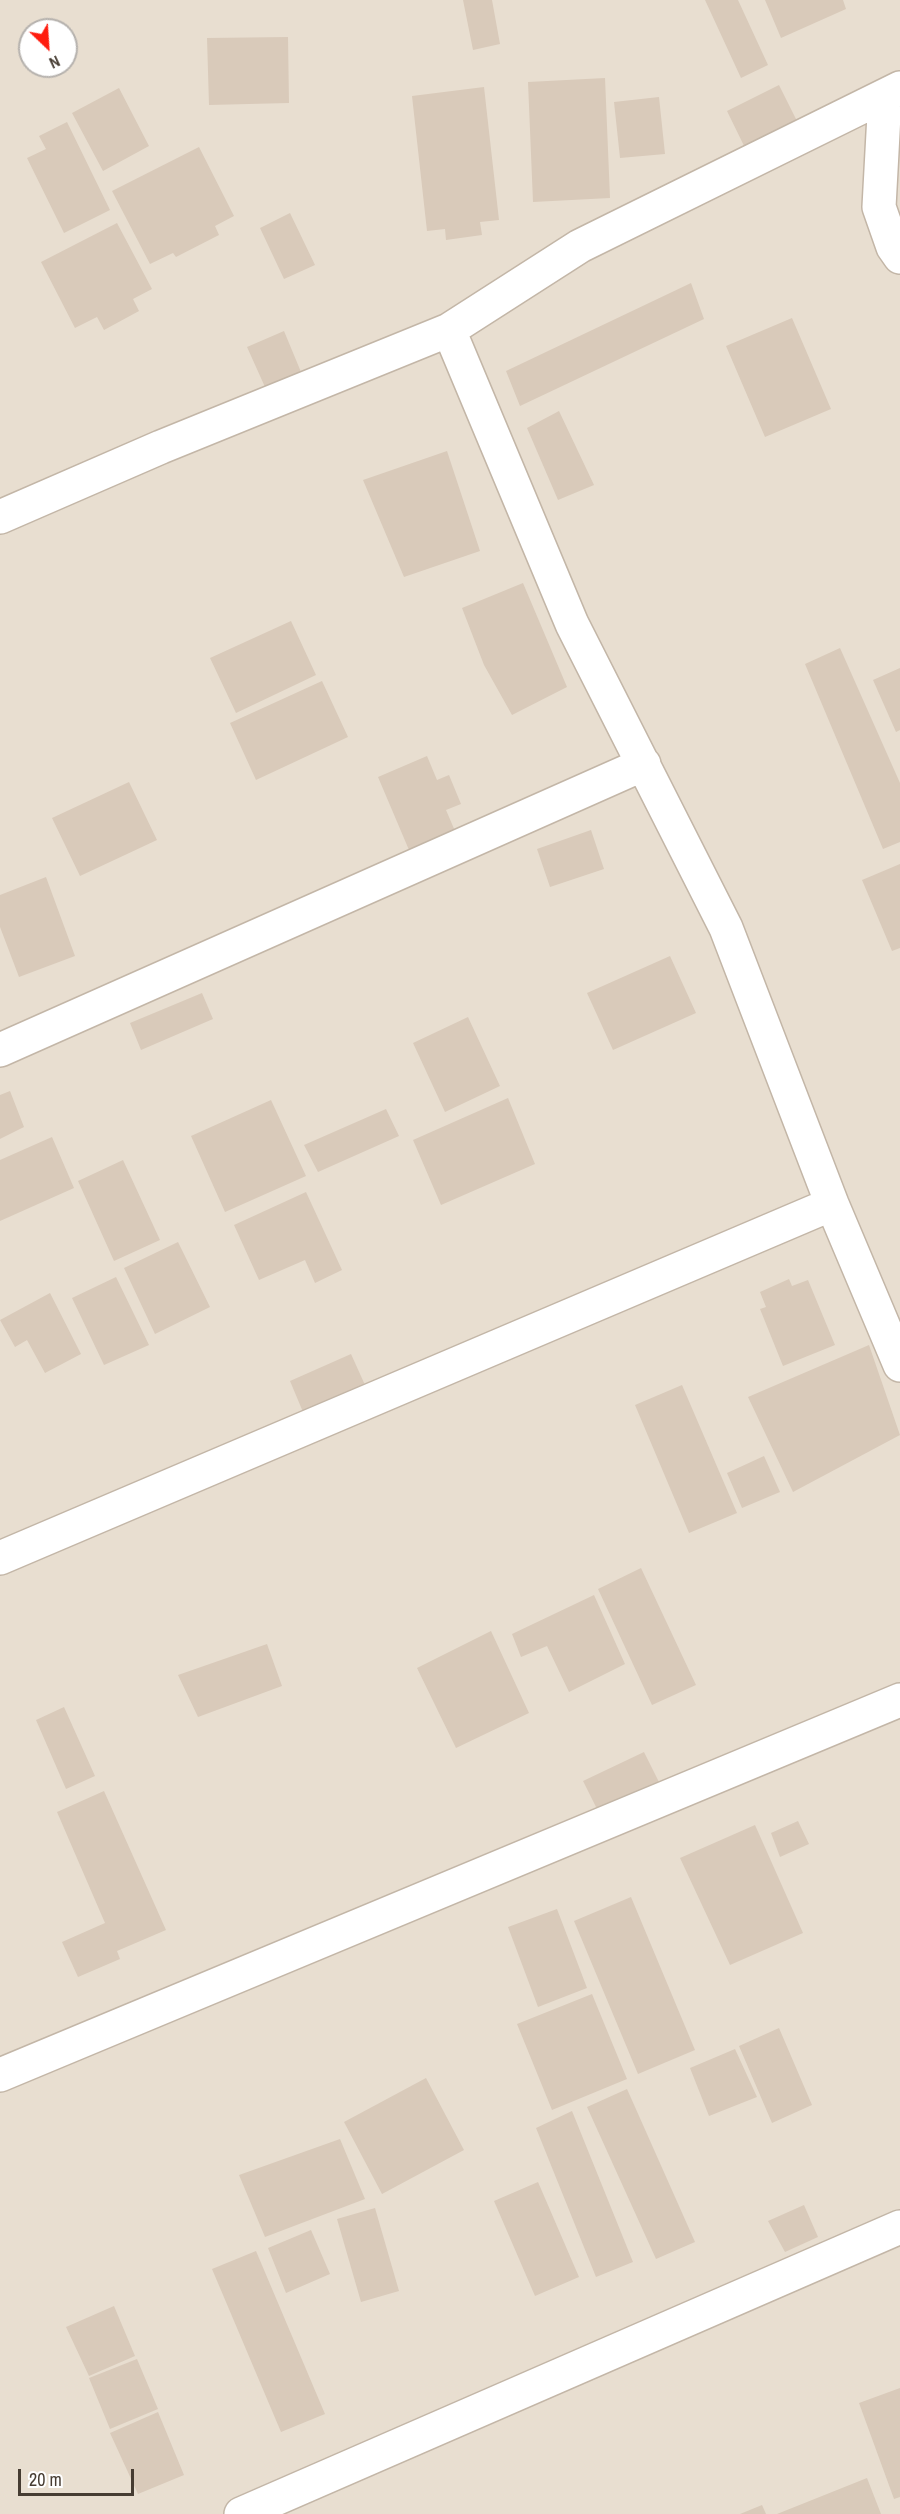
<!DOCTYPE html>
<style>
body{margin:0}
#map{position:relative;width:900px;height:2514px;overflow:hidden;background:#f3ede3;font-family:"Archivo Narrow",sans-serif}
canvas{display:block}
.north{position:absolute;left:18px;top:18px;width:60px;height:60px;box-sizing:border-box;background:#fff;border:2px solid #b5b1ad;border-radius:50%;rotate:155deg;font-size:16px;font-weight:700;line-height:24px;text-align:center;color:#463c32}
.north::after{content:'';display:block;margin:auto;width:21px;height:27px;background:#ff1c0e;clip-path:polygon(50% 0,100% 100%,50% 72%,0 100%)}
.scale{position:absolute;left:18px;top:2469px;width:116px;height:27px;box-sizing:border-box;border:3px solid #463c32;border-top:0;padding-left:8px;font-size:18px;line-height:21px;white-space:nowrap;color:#463c32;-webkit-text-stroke:4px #fff;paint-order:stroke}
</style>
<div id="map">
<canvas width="900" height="2514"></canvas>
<div class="north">N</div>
<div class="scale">20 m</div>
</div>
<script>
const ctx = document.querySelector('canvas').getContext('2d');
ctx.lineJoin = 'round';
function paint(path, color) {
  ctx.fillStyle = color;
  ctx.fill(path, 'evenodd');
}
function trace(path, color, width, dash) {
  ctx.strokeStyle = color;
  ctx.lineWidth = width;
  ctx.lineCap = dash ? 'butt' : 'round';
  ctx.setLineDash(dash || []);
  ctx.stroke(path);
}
const residential = new Path2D(`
 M0 0H900V2514H0ZM30 30H66V66H30Z`);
const building = new Path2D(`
 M463 0H492L500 44 473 50Z
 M705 0H738L768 65 741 78Z
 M765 0H843L846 9 781 38Z
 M288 37 289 103 209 105 207 38Z
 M605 78 610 198 533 202 528 82Z
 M779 85 800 127 748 154 727 111Z
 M484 87 499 220 480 222 482 235 446 240 445 229 427 231 412 96Z
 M119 88 149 146 103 171 72 113Z
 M659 97 665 154 620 158 614 102Z
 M67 122 110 210 64 233 27 158 46 149 39 136Z
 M199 147 234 216 215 226 219 235 176 257 173 253 150 264 112 191Z
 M290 213 315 265 284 279 260 228Z
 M117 223 152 289 133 299 139 311 104 330 97 317 75 328 41 262Z
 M691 283 704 319 520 406 506 371Z
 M792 318 831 409 765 437 726 346Z
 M284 331 301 372 265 387 247 347Z
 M559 411 594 485 558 500 527 428Z
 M447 451 480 551 404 577 363 480Z
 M523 583 567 687 512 715 484 665 462 608Z
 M291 621 316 675 236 713 210 658Z
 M840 648 900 783V842L883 849 805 664Z
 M900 668V730L896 732 873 680Z
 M322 681 348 737 256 780 230 723Z
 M427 756 437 780 449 775 461 804 446 810 455 831 409 850 378 777Z
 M129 782 157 840 80 876 52 818Z
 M591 830 604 869 550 887 537 849Z
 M900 864V948L892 951 862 880Z
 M46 877 75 956 19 977 0 927V895Z
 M670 956 696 1013 613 1050 587 993Z
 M202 993 213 1019 141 1050 130 1023Z
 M468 1017 500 1086 445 1112 413 1043Z
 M10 1091 24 1127 0 1139V1095Z
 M508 1098 535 1164 441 1205 413 1140Z
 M271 1100 306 1176 225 1212 191 1136Z
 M386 1109 399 1136 318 1172 304 1145Z
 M52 1137 74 1188 0 1221V1160Z
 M123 1160 160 1240 114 1261 78 1181Z
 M306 1192 342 1270 315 1283 305 1260 259 1280 234 1225Z
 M178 1242 210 1307 155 1334 124 1268Z
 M116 1277 149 1345 104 1365 72 1298Z
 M789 1279 792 1286 808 1280 835 1345 783 1366 760 1309 766 1307 760 1292Z
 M50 1293 81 1354 45 1373 27 1340 15 1347 0 1320Z
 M869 1345 900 1435 793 1492 748 1397Z
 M351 1354 365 1385 303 1412 290 1381Z
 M682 1385 737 1513 689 1533 635 1405Z
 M764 1456 780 1492 742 1508 727 1473Z
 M641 1568 696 1685 652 1705 598 1589Z
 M594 1595 625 1664 569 1692 547 1646 521 1657 512 1634Z
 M491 1631 529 1713 456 1748 417 1668Z
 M267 1644 282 1686 198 1717 178 1675Z
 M64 1707 95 1776 66 1789 36 1720Z
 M644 1752 659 1782 598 1811 583 1781Z
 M104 1791 166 1930 117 1951 120 1959 78 1977 62 1942 105 1923 57 1812Z
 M798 1821 809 1844 780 1857 771 1833Z
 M755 1825 803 1933 730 1965 680 1858Z
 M631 1897 695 2050 638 2074 574 1921Z
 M557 1909 587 1988 538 2007 508 1927Z
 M592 1994 627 2079 552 2110 517 2024Z
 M779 2028 812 2105 772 2123 739 2046Z
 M735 2049 757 2097 709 2116 690 2068Z
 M426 2078 464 2150 382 2194 344 2122Z
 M627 2089 695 2242 656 2259 587 2107Z
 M572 2111 633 2262 596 2277 536 2128Z
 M340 2139 365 2199 265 2237 239 2175Z
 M538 2182 579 2277 535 2296 494 2201Z
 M804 2205 818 2237 785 2252 768 2221Z
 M375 2208 399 2291 361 2302 337 2219Z
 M311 2230 330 2274 286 2293 268 2248Z
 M256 2251 325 2414 281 2432 212 2269Z
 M114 2306 135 2356 89 2376 66 2327Z
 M137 2359 158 2409 110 2429 89 2378Z
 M900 2388V2497L894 2499 859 2403Z
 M158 2412 184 2475 138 2494 110 2433Z
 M867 2478 881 2514H777Z
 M762 2505 766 2514H740Z`);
const street = new Path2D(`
 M885 96 879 207 893 247 900 257
 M449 330 572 624 726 928 832 1204 900 1365
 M0 517 161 447 449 330 580 246 900 88
 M0 1050 644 764
 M0 1558 832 1204
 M0 2075 900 1700
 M241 2514 900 2227`);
paint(residential, '#e8ded0');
paint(building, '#d9caba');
trace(street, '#c3b6a7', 36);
trace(street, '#fff', 33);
</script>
